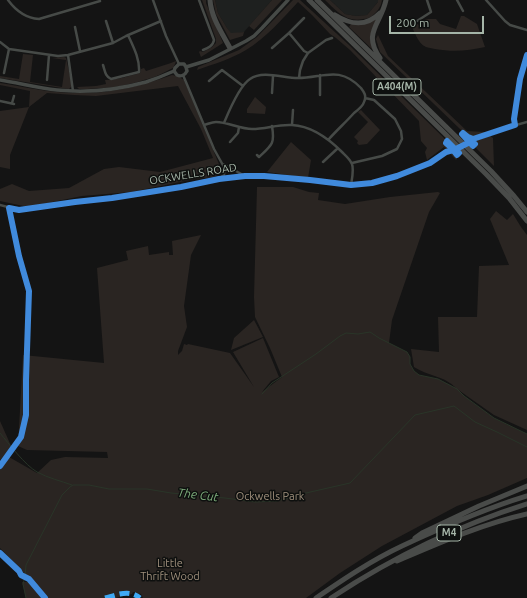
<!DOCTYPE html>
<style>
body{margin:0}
#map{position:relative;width:527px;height:598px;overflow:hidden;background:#141414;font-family:Ubuntu,sans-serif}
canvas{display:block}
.scale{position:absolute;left:389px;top:16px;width:95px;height:18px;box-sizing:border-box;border:2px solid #a5b5a8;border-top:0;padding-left:5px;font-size:12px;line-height:14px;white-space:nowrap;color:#a5b5a8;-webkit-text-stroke:3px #0e100f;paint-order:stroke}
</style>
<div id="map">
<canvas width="527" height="598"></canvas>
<div class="scale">200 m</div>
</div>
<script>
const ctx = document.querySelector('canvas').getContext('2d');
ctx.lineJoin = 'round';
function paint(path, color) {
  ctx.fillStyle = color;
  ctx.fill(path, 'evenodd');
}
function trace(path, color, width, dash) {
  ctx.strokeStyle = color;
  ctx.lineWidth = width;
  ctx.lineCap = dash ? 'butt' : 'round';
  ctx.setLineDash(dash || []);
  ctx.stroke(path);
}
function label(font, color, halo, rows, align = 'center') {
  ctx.font = font + ' Ubuntu,sans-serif';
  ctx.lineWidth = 3;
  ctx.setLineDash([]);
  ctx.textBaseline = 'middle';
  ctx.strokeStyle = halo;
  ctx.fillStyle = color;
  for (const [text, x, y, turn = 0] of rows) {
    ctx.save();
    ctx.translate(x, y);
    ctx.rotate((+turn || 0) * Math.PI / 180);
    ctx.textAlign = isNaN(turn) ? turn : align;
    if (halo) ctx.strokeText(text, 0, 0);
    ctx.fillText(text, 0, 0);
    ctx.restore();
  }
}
const built = new Path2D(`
 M215 0H272L244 32 231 34 227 28 218 13Z
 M330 0H378V2L367 15 356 16 345 14Z`);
const green = new Path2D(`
 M202 0H206V3L223 43 201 57 199 52 200 51 203 52 212 47 216 43V39Z
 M213 0H215L218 13 227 28 231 33 244 32 243 36 230 40 216 14Z
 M272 0H282L254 30 249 26Z
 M293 0H300L348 44 446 140 444 143 458 157 456 160 444 147 427 160 425 152 427 148 421 141 419 121 350 50 336 38 330 34 312 15 298 2C282 19 266 38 246 50 231 59 214 64 197 70L198 67 239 50 257 37Z
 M325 0H330L345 14 356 16 367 15 378 2V0H382C381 7 377 12 372 16 369 18 367 19 363 19 347 23 335 10 325 0Z
 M461 16H464L477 24 485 47C468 51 452 52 435 49 432 48 428 48 426 47 417 43 415 31 410 24L411 21 419 25 426 19H436L440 24 456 29Z
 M376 18 374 51 349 27 351 24Z
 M378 35 388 56 467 131 485 132 493 138 494 166 476 148V142L460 129 380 52 376 39Z
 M23 54 33 55 30 82 62 87 66 60 52 58 64 57 66 58 72 84 71 87 69 89 62 88 0 78V76L19 79Z
 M176 61 175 64 173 68C163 73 154 78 144 80 123 87 101 89 79 89L77 87 96 86 106 84 105 80C117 80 129 76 140 73L141 69 144 68 146 71 171 63Z
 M172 75 178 76 184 80 221 169 220 174 213 177 195 179 131 192 82 196 28 207 0 201V189L12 184 29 191 69 188 104 169 119 167 160 172 213 158 201 129 178 86 96 96 74 95 47 93 29 107 10 155V169L0 167V111L29 107 30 91 0 85V83C25 87 51 93 76 93 110 94 141 86 172 75Z
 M255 97 266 107 265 114 247 113V109Z
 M361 110 380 130 367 144 359 145 357 143 358 141 354 137 368 122 358 112Z
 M291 142 311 160 308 178 267 172Z
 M257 187H293L309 192 319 193 318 200 345 204 390 197 438 192 440 193 429 212 392 320 389 343 407 352 410 357V364L414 371 419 375 438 379 456 388C445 376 428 376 414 367L411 349 439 352 438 317H477L479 266 509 265 490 219 496 211 507 220 513 214 521 227 527 235V430L494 415 457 389 464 396 494 418 527 434V478L488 495 457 506 382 546 340 573 306 598H143L141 594 133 592 132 594 115 598H26L22 582H34L30 577 25 574 0 548V469L9 457 37 473 51 460 65 457 108 458 107 452 27 450 18 446 23 355 104 363 97 268 128 260 126 251 148 246 149 255 169 252V255H173L172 241 201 235 191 255 184 306 187 327 178 351V355L182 351 184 344 187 345 188 344 230 353 254 387 233 352 263 338 279 377 271 381 262 392 282 377 270 348 255 317 254 297Z
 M254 320 263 337 231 350 234 338Z
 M0 421 12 448 0 460Z`);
const stream = new Path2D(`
 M262 394 272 383 316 354 340 336 346 333 358 334 370 332 379 338 407 352 410 357V364L414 371 419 375 438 379 457 389 464 396 494 418 527 434
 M0 433C9 444 25 465 37 472 48 478 61 481 72 485
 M26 598 23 584 25 577 26 565 62 495 70 487 73 485H89L109 489H147L171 493 225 498 255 502 277 501 306 493 350 483 415 415 454 406 475 422 497 432 527 447`);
const minor = new Path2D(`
 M8 0C16 11 25 18 39 19L100 1
 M153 0 166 36 179 64
 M199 0 214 40C213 46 208 48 203 50
 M457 0 463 11
 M486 0 505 21 510 25 527 30
 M106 21 113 43
 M417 21 431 12 427 0
 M75 27 80 51
 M289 33 304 51 308 53
 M0 42 9 49 58 56 68 55 113 43 126 36 161 21
 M272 48 289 33 304 18
 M68 55 73 91
 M103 65C105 71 105 76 111 79L139 72C140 59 133 46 128 35
 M4 73 9 49
 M183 75 214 149 224 167V175L220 178
 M299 78 300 70 303 61 308 53 326 40 332 38
 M47 80 49 55
 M209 81 222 70 243 86
 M272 93 273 76
 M320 95V75
 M0 101 14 104
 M12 103 14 96
 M224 123C229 111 239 86 250 79 263 70 283 78 298 78 323 78 339 65 361 88 364 92 367 96 364 102 363 106 358 110 354 113 346 122 337 130 329 139
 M204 125C208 124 212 122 216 122 228 122 240 129 252 129 266 129 278 124 292 125 312 126 328 138 342 152 345 155 350 159 352 164 354 170 352 179 351 185
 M292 125 293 110
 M478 137 495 131 527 122
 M230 142 238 133 239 127
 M257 155 259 157C272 145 275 144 272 126
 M323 162 338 148
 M352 163 382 156 397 149 402 139 401 131 395 119 374 100 365 98
 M223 164 245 176
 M0 205 19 210 75 202 112 198 181 187 219 179 245 176H264L310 180 351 185 372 183 397 176 430 163 447 152`);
const tertiary = new Path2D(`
 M186 67 209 60 246 41 254 36 262 28 288 0
 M174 71 177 75C181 77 185 75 187 71L186 67
 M174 71 175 68 179 64H184L186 67
 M0 80C19 83 38 88 57 90 87 93 117 90 146 82 155 79 165 75 174 71`);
const motorway = new Path2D(`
 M210 0C211 17 222 33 230 48
 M309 0 486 174 509 198 527 221
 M317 0 491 171 514 196 527 212
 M335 15C351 25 366 27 380 13
 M380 58C362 33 381 24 386 0
 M415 538 422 533 479 506 527 486
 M397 561C439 543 482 524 527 514
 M316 598C344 579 372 560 402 546 443 527 484 509 527 496
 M331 598C392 558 457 526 527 504`);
const quiet = new Path2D(`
 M105 598C117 595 129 589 140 598`);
const cycleway = new Path2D(`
 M0 466 21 437 26 415V380L29 291 19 256 9 208 19 210 75 202 112 198 181 187 219 179 245 176H264L310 180 351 185 372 183 397 176 430 163 446 152 453 150 457 155 459 153 447 141 446 143 454 150 472 141 475 144 473 146 462 134 463 133 468 137 473 139 515 125 514 119 520 79 527 55
 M0 553 19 571 21 575 29 579 45 598`);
const shields = [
 [397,87,48],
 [449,533,24]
];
const shieldNames = [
 ["A404(M)",397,87],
 ["M4",449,533]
];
const streetNames = [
 ["OCKWELLS ROAD",193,174,-9]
];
const parkNames = [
 ["Ockwells Park",270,496],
 ["Little",170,563],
 ["Thrift Wood",170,576]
];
const waterNames = [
 ["The Cut",198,495,7]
];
paint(built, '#1e201f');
paint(green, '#2a2522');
trace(stream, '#293528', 1);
trace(minor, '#464a47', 2.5);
trace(tertiary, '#464a47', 3.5);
trace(motorway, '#494b49', 5);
trace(quiet, '#3fa9f5', 5, [10, 5]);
trace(cycleway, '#408adc', 6);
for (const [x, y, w] of shields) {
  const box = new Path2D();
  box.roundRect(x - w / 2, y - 8, w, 16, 3);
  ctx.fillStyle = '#0e100f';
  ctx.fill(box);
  trace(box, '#a5b5a8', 1);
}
label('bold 10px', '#a5b5a8', null, shieldNames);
label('11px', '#a5b5a8', '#0e100f', streetNames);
label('11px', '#a0907d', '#0e100f', parkNames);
label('italic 12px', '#7faf7d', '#0e100f', waterNames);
</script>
